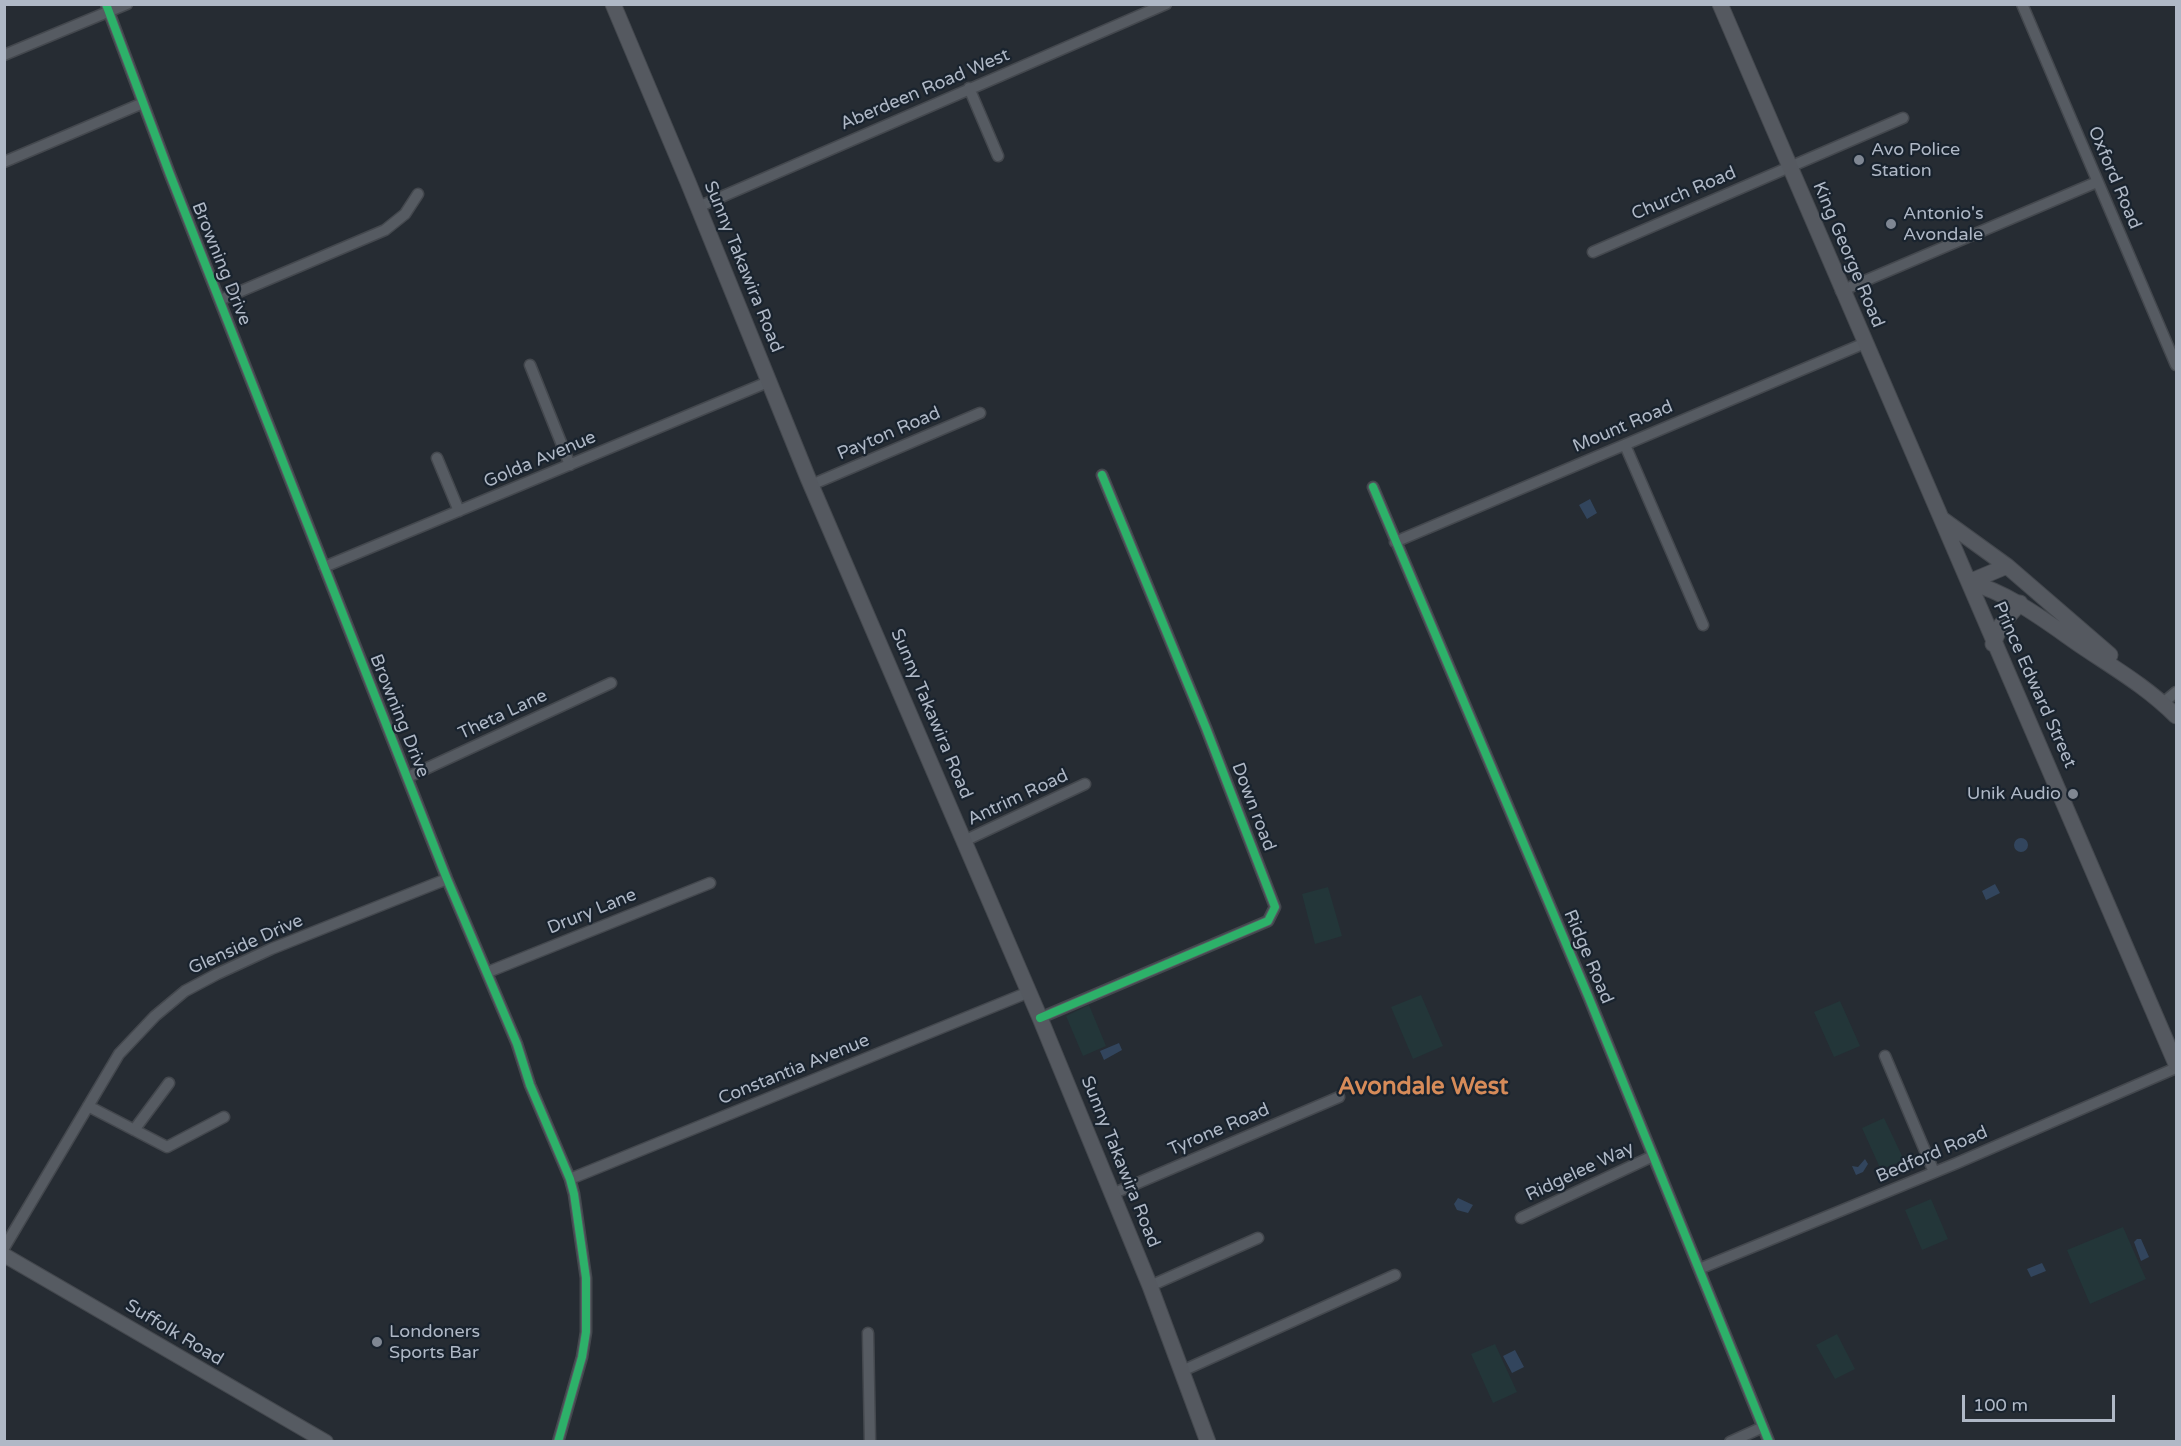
<!DOCTYPE html>
<style>
body{margin:0}
#map{position:relative;width:2181px;height:1446px;overflow:hidden;background:#262c33;font-family:"Varela Round",sans-serif}
canvas{display:block}
.frame{position:absolute;inset:0;border:6px solid #afb8c6;pointer-events:none}
.scale{position:absolute;left:1962px;top:1395px;width:153px;height:27px;box-sizing:border-box;border:3px solid #afb8c6;border-top:0;padding-left:8px;font-size:18px;line-height:21px;white-space:nowrap;color:#afb8c6;-webkit-text-stroke:4px #19232e;paint-order:stroke}
</style>
<div id="map">
<canvas width="2181" height="1446"></canvas>
<div class="frame"></div>
<div class="scale">100 m</div>
</div>
<script>
const ctx = document.querySelector('canvas').getContext('2d');
ctx.lineJoin = 'round';
function paint(path, color) {
  ctx.fillStyle = color;
  ctx.fill(path, 'evenodd');
}
function trace(path, color, width, dash) {
  ctx.strokeStyle = color;
  ctx.lineWidth = width;
  ctx.lineCap = dash ? 'butt' : 'round';
  ctx.setLineDash(dash || []);
  ctx.stroke(path);
}
function label(font, color, halo, rows, align = 'center') {
  ctx.font = font + ' "Varela Round",sans-serif';
  ctx.lineWidth = 4.5;
  ctx.setLineDash([]);
  ctx.textBaseline = 'middle';
  ctx.strokeStyle = halo;
  ctx.fillStyle = color;
  for (const [text, x, y, turn = 0] of rows) {
    ctx.save();
    ctx.translate(x, y);
    ctx.rotate((+turn || 0) * Math.PI / 180);
    ctx.textAlign = isNaN(turn) ? turn : align;
    if (halo) ctx.strokeText(text, 0, 0);
    ctx.fillText(text, 0, 0);
    ctx.restore();
  }
}
const green = new Path2D(`
 M1328 887 1342 936 1315 944 1302 894Z
 M1421 995 1443 1046 1413 1059 1391 1007Z
 M1840 1001 1860 1046 1834 1057 1814 1012Z
 M1089 1005 1106 1046 1083 1056 1066 1016Z
 M1884 1118 1904 1160 1881 1170 1862 1128Z
 M1931 1199 1948 1239 1922 1250 1905 1210Z
 M2123 1227 2146 1279 2090 1304 2067 1250Z
 M1837 1334 1855 1369 1835 1379 1816 1345Z
 M1495 1344 1517 1392 1493 1403 1471 1354Z`);
const water = new Path2D(`
 M1590 499 1597 513 1587 519 1579 505Z
 M2014 845a7 7 0 1 1 14 0a7 7 0 1 1-14 0Z
 M1995 884 2000 893 1986 900 1982 891Z
 M1119 1043 1122 1050 1104 1060 1100 1051Z
 M1865 1159 1868 1164 1863 1172 1856 1175 1852 1166 1858 1167Z
 M1458 1198 1473 1205 1468 1213 1457 1210 1454 1204Z
 M2137 1239H2141L2149 1257 2141 1261 2134 1242Z
 M2042 1263 2046 1271 2031 1277 2027 1269Z
 M1515 1350 1524 1367 1512 1373 1503 1356Z`);
const minor = new Path2D(`
 M106 4 169 172 447 879 517 1044 530 1085 570 1179 574 1194 586 1278V1332L582 1357 558 1442
 M2022 4 2176 365
 M4 55 127 4
 M969 88 998 156
 M4 162 143 103
 M698 207 1166 4
 M1593 252 1903 118
 M1841 291 2097 182
 M220 300 385 230 405 214 418 194
 M530 365 570 465
 M1625 445 1703 625
 M437 458 459 511
 M811 485 980 413
 M1373 487 1589 998 1769 1442
 M1395 542 1865 343
 M324 567 768 382
 M2163 703 2176 692
 M408 777 611 683
 M964 841 1085 784
 M488 972 710 883
 M1040 1018 1268 921 1275 907 1206 728 1102 475
 M1885 1056 1934 1172
 M88 1106 167 1147 224 1117
 M134 1130 169 1083
 M570 1179 1029 992
 M1112 1194 1339 1097
 M1521 1218 1653 1156
 M4 1248 119 1054 155 1016 185 991 217 974 271 949 447 879
 M1699 1269 1957 1163 2176 1068
 M1150 1286 1258 1238
 M868 1333 870 1442
 M1182 1371 1395 1275
 M1730 1442 1763 1427`);
const tertiary = new Path2D(`
 M4 1255 326 1442`);
const secondary = new Path2D(`
 M613 4 688 182 808 478 1040 1018 1150 1286 1208 1442
 M1720 4 2176 1064
 M1942 519 2007 566 2110 655
 M1969 582C2011 594 2044 620 2080 645 2114 668 2147 687 2176 716
 M1969 582 2007 566
 M1993 644 2001 625 2020 603`);
const cycleway = new Path2D(`
 M106 4 169 172 447 879 517 1044 530 1085 570 1179 574 1194 586 1278V1332L582 1357 558 1442
 M1373 487 1589 998 1769 1442
 M1040 1018 1268 921 1275 907 1206 728 1102 475`);
const markers = [
 [1859,160,6,"#7f8793"],
 [1891,224,6,"#7f8793"],
 [2073,794,6,"#7f8793"],
 [377,1342,6,"#7f8793"]
];
const streetNames = [
 ["Aberdeen Road West",925,90,-23],
 ["Oxford Road",2114,178,67],
 ["Church Road",1684,194,-23],
 ["King George Road",1848,255,67],
 ["Browning Drive",221,264,68],
 ["Sunny Takawira Road",743,267,68],
 ["Mount Road",1623,427,-23],
 ["Payton Road",889,434,-23],
 ["Golda Avenue",540,460,-23],
 ["Prince Edward Street",2034,685,66],
 ["Sunny Takawira Road",931,714,67],
 ["Theta Lane",503,715,-25],
 ["Browning Drive",399,716,68],
 ["Antrim Road",1018,798,-25],
 ["Down road",1253,807,69],
 ["Drury Lane",592,912,-22],
 ["Glenside Drive",246,945,-24],
 ["Ridge Road",1588,957,67],
 ["Constantia Avenue",794,1070,-22],
 ["Tyrone Road",1219,1130,-23],
 ["Bedford Road",1932,1155,-23],
 ["Sunny Takawira Road",1120,1162,68],
 ["Ridgelee Way",1580,1172,-25],
 ["Suffolk Road",174,1333,31]
];
const poiNames = [
 ["Avo Police",1871,150],
 ["Station",1871,171],
 ["Antonio's",1903,214],
 ["Avondale",1903,235],
 ["Unik Audio",2061,794,"right"],
 ["Londoners",389,1332],
 ["Sports Bar",389,1353]
];
const districtNames = [
 ["Avondale West",1423,1088]
];
paint(green, '#233639');
paint(water, '#32455d');
trace(minor, '#44484e', 13);
trace(tertiary, '#44484e', 16);
trace(secondary, '#44484e', 17);
trace(minor, '#565b62', 10);
trace(tertiary, '#565b62', 14);
trace(secondary, '#555960', 15);
trace(cycleway, '#2db169', 8);
for (const [x, y, r, color] of markers) {
  const dot = new Path2D();
  dot.arc(x, y, r, 0, 2 * Math.PI);
  ctx.fillStyle = color;
  ctx.fill(dot);
  trace(dot, '#19232e', 2);
}
label('18px', '#afb8c6', '#19232e', streetNames);
label('18px', '#afb8c6', '#19232e', poiNames, 'left');
label('bold 24px', '#d68b59', '#19232e', districtNames);
</script>
